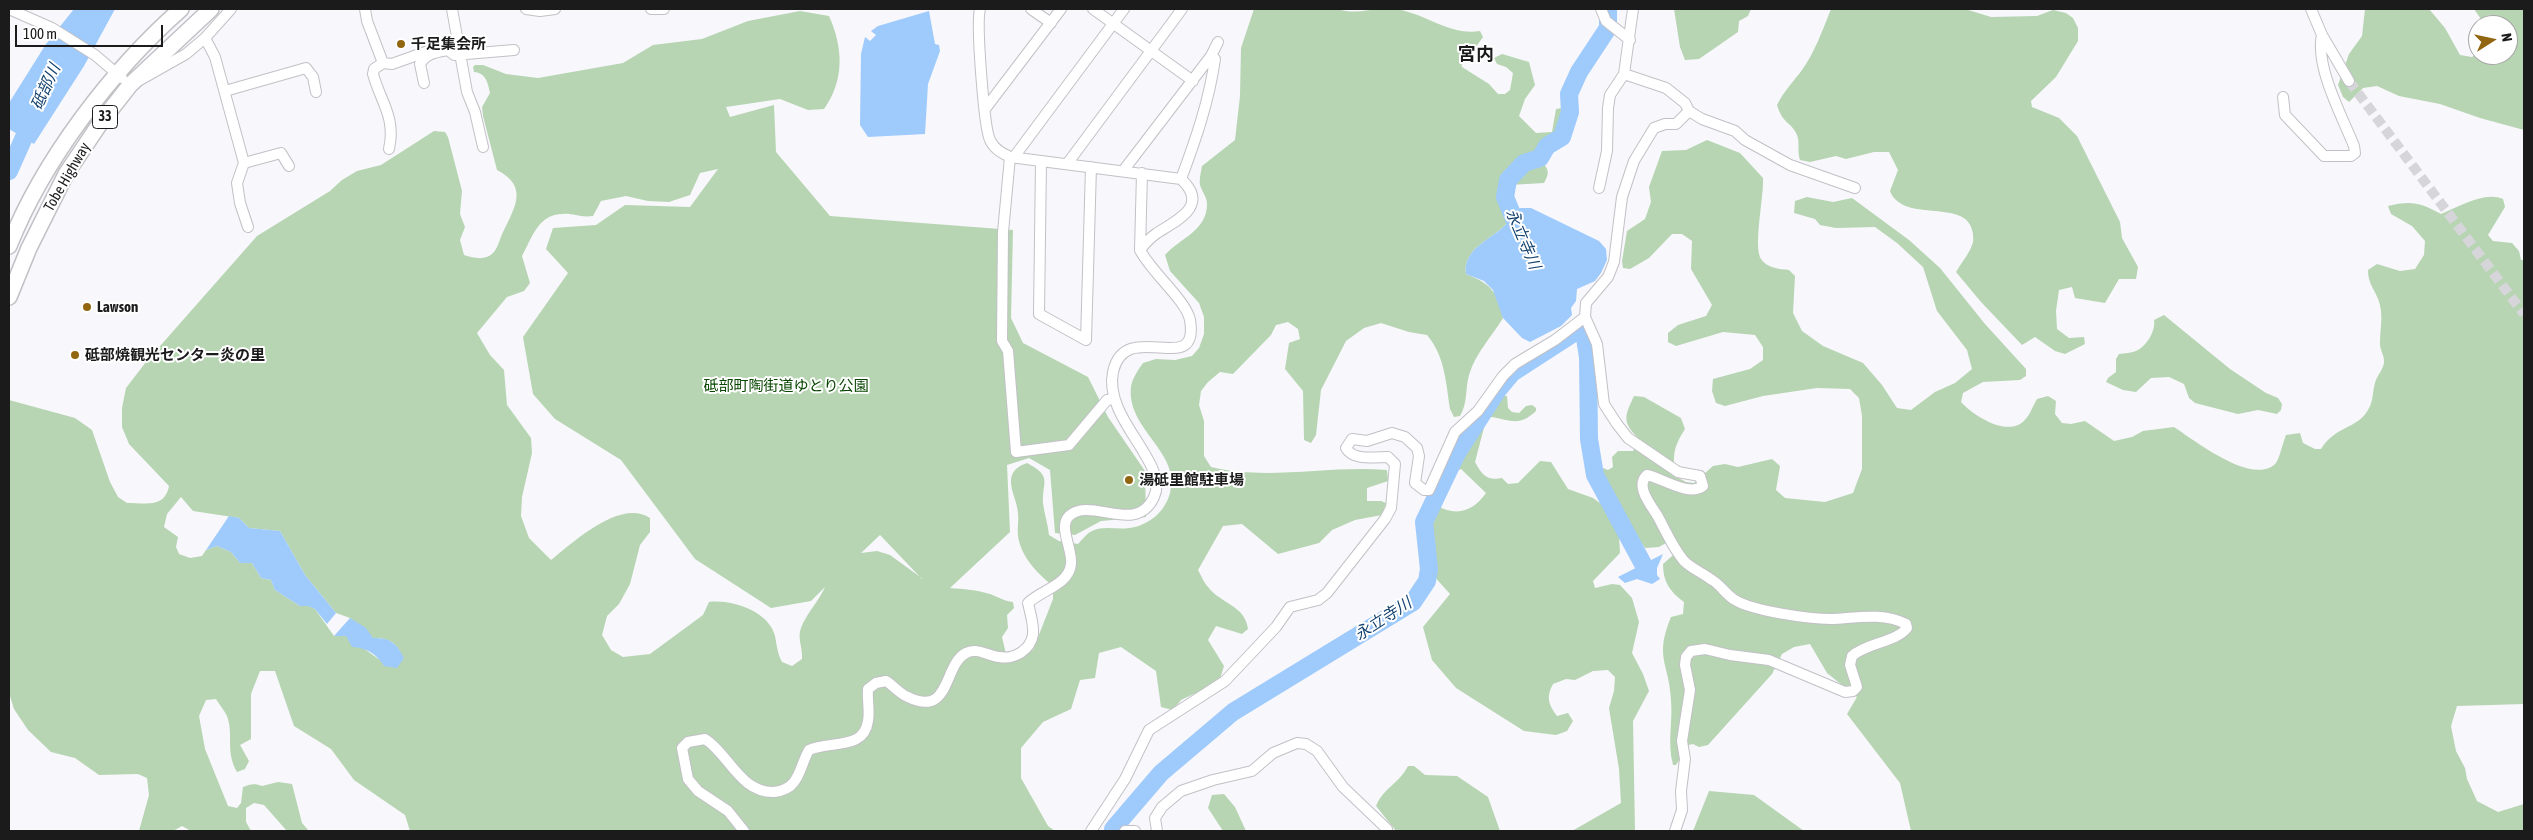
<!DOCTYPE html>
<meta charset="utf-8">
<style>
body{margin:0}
#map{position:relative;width:2533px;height:840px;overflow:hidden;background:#f7f7fc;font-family:"Asap Condensed",sans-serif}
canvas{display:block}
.frame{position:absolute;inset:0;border:10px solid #1b1b1c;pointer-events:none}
.north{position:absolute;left:2468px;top:15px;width:50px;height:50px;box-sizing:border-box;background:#fff;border:1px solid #a4a4a4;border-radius:50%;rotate:80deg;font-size:14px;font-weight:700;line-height:20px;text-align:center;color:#1b1b1c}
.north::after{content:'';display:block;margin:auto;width:18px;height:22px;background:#926610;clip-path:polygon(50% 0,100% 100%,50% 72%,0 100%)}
.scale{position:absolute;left:15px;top:25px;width:148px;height:22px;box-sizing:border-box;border:2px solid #1b1b1c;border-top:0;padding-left:6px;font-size:15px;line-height:18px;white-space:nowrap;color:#1b1b1c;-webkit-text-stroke:4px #fff;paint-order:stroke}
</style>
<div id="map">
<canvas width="2533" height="840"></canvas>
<div class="frame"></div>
<div class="north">N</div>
<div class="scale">100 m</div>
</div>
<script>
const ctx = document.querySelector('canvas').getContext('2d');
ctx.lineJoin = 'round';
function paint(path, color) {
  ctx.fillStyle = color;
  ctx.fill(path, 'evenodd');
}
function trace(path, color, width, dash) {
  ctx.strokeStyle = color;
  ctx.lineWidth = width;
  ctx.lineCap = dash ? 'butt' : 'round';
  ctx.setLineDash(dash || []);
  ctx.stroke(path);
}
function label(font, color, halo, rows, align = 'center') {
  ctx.font = font + ' "Asap Condensed","Noto Sans JP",sans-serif';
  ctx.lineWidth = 4;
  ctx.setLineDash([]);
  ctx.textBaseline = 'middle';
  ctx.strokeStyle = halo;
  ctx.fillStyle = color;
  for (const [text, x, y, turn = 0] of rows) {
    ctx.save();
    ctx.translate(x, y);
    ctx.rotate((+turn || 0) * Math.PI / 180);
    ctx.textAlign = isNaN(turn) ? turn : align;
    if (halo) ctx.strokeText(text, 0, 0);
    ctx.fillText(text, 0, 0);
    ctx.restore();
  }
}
const green = new Path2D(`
 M1254 9H1338C1357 16 1375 6 1395 9 1425 13 1450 36 1480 31L1483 37 1473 51 1461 58 1462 67 1489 84 1498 94H1505L1510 90 1513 73 1506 67 1497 64 1494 58 1502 54 1529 62 1535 85 1525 99 1519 116 1536 133 1552 132 1556 109 1562 108 1565 117 1560 136 1538 151C1539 167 1555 165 1544 183L1510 185 1501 196 1509 221C1496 238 1462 247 1466 274 1491 284 1497 291 1503 318 1491 338 1476 352 1469 375 1465 389 1468 403 1460 416L1454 417 1450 409C1446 383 1445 356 1427 335L1409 332 1381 323 1364 328 1346 341 1321 390 1316 435 1311 443 1304 440 1303 391 1285 369 1289 343 1300 339 1298 329 1288 322 1276 325 1271 335 1233 374 1220 372 1208 382 1201 391 1199 405 1204 421V456L1211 467C1267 481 1329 465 1387 470L1388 481 1367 488V501H1381L1386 503 1382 515 1355 520 1332 530 1319 543 1278 554 1242 524 1223 526 1198 570C1201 575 1204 583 1208 587 1221 604 1245 605 1248 629L1242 634 1216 626 1208 640 1224 666 1219 682 1181 700 1173 710 1161 707 1156 671 1121 647 1099 653 1095 678 1080 680 1071 709 1043 722 1021 748V778L1048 826 1055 831H410L405 815 354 780 331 749 294 726 275 671H260L251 694V739L240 745 249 761 245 769 237 772C225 751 234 736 227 716 224 710 219 704 216 699L206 700 199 716 205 749 228 806 237 808 241 803 243 787C250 784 255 783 262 786L278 782 292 784 302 823 309 831H287L264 805 254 803 246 808V822L251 831H191L182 826 173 831H139L149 795 147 778 138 774 99 775 75 758 51 752 28 730 14 709 9 693V400L75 418 92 430 110 482 118 497 127 503C146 503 165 508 169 486L129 444 122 427V408L126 388 146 362 257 236 330 191 342 180 357 171 381 165 434 131 445 132 448 137 462 191 460 214 465 227 460 240 464 255C474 258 485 261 493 253 498 248 500 238 503 232 516 206 528 186 497 170L483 116 482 107 490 93C488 83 486 73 474 72L473 67 475 65H483L506 74 538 78 623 63 653 45 702 39 748 21 800 11 829 16C843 47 845 80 824 109L808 110 780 99 726 107 730 117 774 105 776 152 830 216 1013 230 1011 318 1023 343 1088 377 1108 417 1145 471 1146 517 1101 521 1075 535 1055 533 1050 470 1029 458 1007 465 1010 532 950 588C964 589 977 590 990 594 999 597 1003 601 1013 602L1014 608 1007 615 1008 628 1002 637 1006 654 1022 656 1033 650 1053 599V586C1038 574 1021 557 1018 536 1017 528 1019 520 1018 513 1017 495 998 473 1027 463 1053 477 1042 481 1043 503 1044 513 1048 524 1049 535L1059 541 1078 544C1082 540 1087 533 1092 531 1104 525 1117 530 1129 528 1148 526 1165 512 1170 493 1182 453 1126 429 1131 387 1132 379 1138 370 1143 363L1156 359 1175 360 1192 356 1199 348 1204 334V317L1199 303 1170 271 1165 255C1180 238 1207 231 1207 204 1207 197 1202 192 1200 185 1199 180 1201 172 1202 166L1235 140 1240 96 1241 48ZM718 169 690 207 625 205 596 225 553 228 546 249 568 273 523 337 533 394 555 419 621 460 695 559 771 608 811 601 825 587C819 601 806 614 801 628 797 638 803 648 802 659L792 666 782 662C777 652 777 646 775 636 769 611 731 599 709 602L703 615 650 654 623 657 611 650 602 635 607 616 619 604 630 584 640 545 650 532V518C621 498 573 542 551 560L529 538 521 516 522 497 532 453 531 438 507 405 504 370 490 355 477 333 507 297 524 291 530 283 522 256C532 238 538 214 563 214 573 213 580 218 593 216L601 201 626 196 648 201 669 202 690 195 700 173ZM181 497 193 511 239 518 249 528 280 531 305 575 336 613 350 618 373 638C391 638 396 643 404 659L380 660 346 636H334L315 609 308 606H300L275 590 271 580 261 578 252 563H240L231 552 217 546 206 550 202 556 190 558 179 554 176 547 178 537 164 527 167 514ZM880 535 922 579H923L890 555 877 551 861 553Z
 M1674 9H1751L1748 16 1739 21 1738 32 1699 59 1685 60 1680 47Z
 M1831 9H1965L1991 17 2037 16 2053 10 2066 13 2073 18 2078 28V41L2056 77 2031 101 2032 107 2059 118 2077 136 2120 222 2122 238 2138 267 2136 279H2119L2105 303 2075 298 2072 287 2059 290 2056 311 2057 329 2069 338 2084 337 2085 344 2065 354 2055 351 2035 337 2022 345 1981 302 1956 272C1961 263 1969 254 1972 245 1974 242 1973 238 1973 234 1969 196 1903 225 1890 191L1898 170 1889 152H1874L1846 159 1836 156 1810 162 1800 160C1797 151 1800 142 1797 135 1791 121 1783 125 1777 105 1784 91 1793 82 1802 70 1815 52 1823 29 1831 9Z
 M2365 9H2429L2445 28 2460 55 2472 57 2478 53V55H2508V25H2485L2474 9H2524V130L2480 118 2440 104 2399 96 2377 86 2363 88 2349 102 2343 97 2338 85 2349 54 2362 36Z
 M1707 140 1740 153 1763 178C1764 197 1753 246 1761 259 1767 268 1779 269 1789 270L1795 276 1793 313 1802 331 1823 346 1863 363 1882 385 1897 408 1911 410 1935 392 1955 383 1972 369 1967 350 1937 311 1923 267 1897 243 1875 227 1836 228 1820 225 1815 219 1794 213 1795 201 1807 197 1833 202 1852 198 1909 240 1940 268 1985 324 2026 369V376L2020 380 1983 382 1963 393 1961 402C1973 415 2002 434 2020 424 2029 419 2032 407 2037 399L2048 396 2056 401 2055 414 2062 423 2071 424 2085 421 2114 441 2132 437 2143 431 2174 427C2194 440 2252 486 2275 464 2279 461 2283 442 2286 435L2300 433 2303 443 2315 449H2321C2335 426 2357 429 2368 410 2374 401 2372 390 2376 380 2378 375 2383 369 2384 363 2385 357 2380 350 2380 344 2380 330 2383 319 2380 305 2377 291 2368 286 2368 270L2377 264 2400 271 2415 269 2424 255 2425 241 2412 226 2391 214 2388 206C2411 200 2421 203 2441 214 2459 207 2484 191 2503 199L2505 207 2488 235 2493 241 2512 243 2519 251 2521 260H2524V704L2457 706 2451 726 2456 751 2465 768 2467 779 2477 801 2498 812 2524 804V831H1911L1900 783 1847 714 1857 697 1827 673 1810 644 1794 647 1782 654 1772 674 1708 745 1699 747 1693 744 1679 747 1680 759 1676 765H1673C1667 742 1673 722 1671 700 1669 662 1654 658 1671 617L1683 614 1684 602C1670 592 1663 582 1663 564L1680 549 1675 538 1659 547 1645 548 1600 480 1599 469 1603 468 1608 470 1613 467 1612 457 1618 451H1633L1639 439C1622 422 1624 417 1634 396L1644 397 1681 418 1685 429C1673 448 1673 454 1675 476L1686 482 1694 483 1713 466 1725 464 1738 467 1772 459 1780 466 1776 490 1785 498 1825 502 1853 493 1862 469V416L1859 398 1850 389 1817 388 1763 396 1725 406 1716 403 1712 391 1713 379 1750 369 1763 360V347L1755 335 1723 332 1676 346 1668 342V333L1678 325 1706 316 1712 305 1691 269 1692 241 1682 234H1672L1649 258 1630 269 1623 268 1622 261 1627 231 1645 219 1651 202 1649 187 1662 151 1686 150Z
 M2164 315 2230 369 2266 393 2278 398 2282 404 2281 410 2277 414 2258 410 2238 414 2195 403 2189 398 2184 384 2169 377 2151 378 2136 392 2123 390 2106 382 2108 378 2116 372V359L2119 354C2124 353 2131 353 2136 351 2146 347 2156 331 2154 320Z
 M1500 395 1507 396 1508 408 1512 412 1519 413 1526 406 1532 405 1536 408V411C1519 427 1511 420 1491 417L1486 420 1475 462C1482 475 1487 481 1502 478L1508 484 1518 483 1540 461 1551 462 1568 489 1593 498 1607 508 1619 535 1620 553 1593 581 1595 588 1612 584 1620 585 1632 598 1639 622 1632 653 1643 674 1649 691 1633 721 1635 831H1572L1621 803 1619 769 1609 708 1614 691 1615 677 1608 670 1593 671 1575 680 1566 679 1553 684C1546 697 1548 704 1557 716L1568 713 1573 721 1567 731 1556 735 1524 731 1456 688 1432 660 1423 627 1450 594 1433 575 1426 553V511L1433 504C1439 505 1442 509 1447 510 1464 515 1477 506 1486 493L1461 469 1452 473 1451 481 1446 487H1440L1439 482C1450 451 1475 425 1494 398Z
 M1408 766H1414L1425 775 1457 776 1488 797 1500 831H1396L1376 806C1384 787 1398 785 1408 766Z
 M1709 791 1754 795 1804 831H1693Z
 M1224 794 1235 807 1246 831H1223L1208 808 1212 795Z`);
const water = new Path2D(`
 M74 9H115L84 66 34 144 9 129V103L46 44Z
 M929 11 935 44 939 45 940 51 928 84 925 134 868 137 860 125 861 54 865 37 870 41 876 35 871 31 878 26Z
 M1521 208H1531L1599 241 1606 249 1607 260 1601 273 1595 281 1577 289 1576 301 1571 308 1572 315 1561 326 1530 342 1522 338 1503 318 1493 290 1484 281 1466 274C1462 247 1496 238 1509 221L1507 211Z
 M229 516 239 518 249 528 280 531 305 575 336 613 327 624 315 609 308 606H300L275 590 271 580 261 578 252 563H240L231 552 217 546 206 550Z
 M1663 554 1657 568V575L1660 579 1652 584 1637 579 1625 583 1618 577Z
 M350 618 366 628 373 638C391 638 396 643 404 658L397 668 384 666C376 653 366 648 352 647L346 636H334Z`);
const river = new Path2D(`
 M9 171 33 117
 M1519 231 1505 197 1508 180 1524 163 1540 158 1547 146 1562 137 1570 112 1569 94 1579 72 1608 28V9
 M1581 329 1585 338 1588 357 1589 439 1595 475 1643 564
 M1113 829 1161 773 1233 712 1413 602 1427 581 1429 569 1424 522 1457 453 1497 391 1512 373 1580 329`);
const minorTunnel = new Path2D(`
 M2349 81 2524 314`);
const minor = new Path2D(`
 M9 9 52 28 95 55 122 78
 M365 9 367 21 383 63 374 69 373 74C381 103 396 117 389 149
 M452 9 467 92 475 112 483 147
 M526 9 540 11 555 9
 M651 9H664
 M1031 9 1051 23
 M1093 9 1193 81
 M1601 9 1606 21 1630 40
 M2311 9 2322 35 2349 81
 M205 38 215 57 244 163 237 183 240 203 248 227
 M383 63 392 64 459 40
 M1624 74 1666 88 1685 103 1689 111 1702 119 1735 131 1745 140 1790 165 1855 188
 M140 80 186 54 205 38 231 9
 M424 83 420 64C426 53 437 52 448 50L454 55 514 50
 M225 91 306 68 313 77 316 92
 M2283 97 2285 115 2324 156H2351L2355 153 2354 146C2342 116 2315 67 2322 35
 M985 109 1061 9
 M1010 157 1003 232 1002 341 1008 351 1016 452 1069 445 1107 400 1114 399
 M1014 157 1124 9
 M1041 161 1039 314 1086 340 1091 167
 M244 163 281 153 289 166
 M1067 164 1182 9
 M1123 171 1211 56 1218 42
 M1181 179C1196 139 1209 101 1215 59L1211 56
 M1599 188 1607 151 1608 108 1610 95 1624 74 1633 9
 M1140 250 1142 173
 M744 831 728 811 698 791 688 779 682 748 688 742 705 739C729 754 740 793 774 792 782 791 789 789 794 782 801 773 803 760 809 750 829 740 864 751 868 721 870 711 867 700 868 689L876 683 886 681C894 686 900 694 908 697 951 718 943 665 966 653 977 647 988 656 999 657 1014 660 1031 650 1033 634 1034 625 1030 612 1028 603 1041 590 1069 585 1071 564 1073 550 1058 527 1069 516 1091 496 1136 536 1154 497 1170 463 1103 419 1113 372 1125 316 1200 380 1190 320 1186 300 1151 272 1140 250 1145 243 1150 238 1157 233 1177 220 1210 206 1181 179L1010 157C1002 153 994 149 990 140 984 128 976 23 980 9
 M1091 831 1125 779 1149 730 1225 681 1276 627 1290 607 1318 600 1327 593 1385 519 1391 508 1395 464 1388 457C1375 457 1353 461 1346 448L1352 439 1367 441 1392 433 1405 437 1417 448 1419 456 1415 483 1424 490H1429L1455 432 1478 411 1503 376 1515 364 1555 340 1585 317
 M1125 831H1135
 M1157 831 1155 818 1162 807 1181 791 1213 780 1252 771 1273 753 1297 743 1306 744 1317 751 1343 787 1387 829
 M1675 831 1682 810 1681 791 1685 759 1682 741 1690 690 1685 665 1686 657 1691 651 1705 649 1730 655 1769 660 1845 692 1853 691 1857 687 1850 665 1852 656C1867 643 1896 642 1907 628L1906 624C1883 612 1855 618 1831 619 1809 619 1753 611 1735 600 1726 595 1721 585 1712 580 1703 573 1692 569 1684 561 1672 547 1666 531 1657 515 1650 504 1635 486 1647 475 1662 478 1689 497 1703 486L1700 476 1678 472 1628 438 1617 424 1604 404 1597 344 1585 317 1586 303 1608 277 1614 262 1622 197 1634 161 1654 128 1665 124H1676L1689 111`);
const highway = new Path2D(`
 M9 246C43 160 112 70 181 9
 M9 297 29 248 66 174 101 122 130 85 211 9`);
const markers = [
 [401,44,5,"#926610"],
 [87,307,5,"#926610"],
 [75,355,5,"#926610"],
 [1129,480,5,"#926610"]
];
const shields = [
 [105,117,25]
];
const shieldNames = [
 ["33",105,117]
];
const poiNames = [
 ["千足集会所",411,44],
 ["Lawson",97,307],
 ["砥部焼観光センター炎の里",85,355],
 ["湯砥里館駐車場",1139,480]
];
const streetNames = [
 ["Tobe Highway",67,177,-60]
];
const parkNames = [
 ["砥部町陶街道ゆとり公園",786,386]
];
const waterNames = [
 ["砥部川",46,87,-66],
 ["永立寺川",1523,239,67],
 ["永立寺川",1383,619,-33]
];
const quarterNames = [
 ["宮内",1476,54]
];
paint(green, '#b7d5b2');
paint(water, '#9ecafc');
trace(river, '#9ecafc', 18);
trace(minorTunnel, '#d6d6da', 10, [10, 5]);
trace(minor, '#c1c1c6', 12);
trace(highway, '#c1c1c6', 18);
trace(minor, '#fff', 10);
trace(highway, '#fff', 15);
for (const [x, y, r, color] of markers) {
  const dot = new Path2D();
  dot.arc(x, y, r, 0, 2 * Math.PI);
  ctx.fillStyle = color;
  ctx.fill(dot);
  trace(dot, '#fff', 2);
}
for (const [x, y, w] of shields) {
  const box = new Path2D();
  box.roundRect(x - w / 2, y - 11.5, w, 23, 4);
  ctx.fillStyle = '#fff';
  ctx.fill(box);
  trace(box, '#1b1b1c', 1);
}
label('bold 14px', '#1b1b1c', null, shieldNames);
label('bold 15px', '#1b1b1c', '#fff', poiNames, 'left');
label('15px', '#1b1b1c', '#fff', streetNames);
label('15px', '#084600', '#fff', parkNames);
label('italic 16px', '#13426f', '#fff', waterNames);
label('bold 18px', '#1b1b1c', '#fff', quarterNames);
</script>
